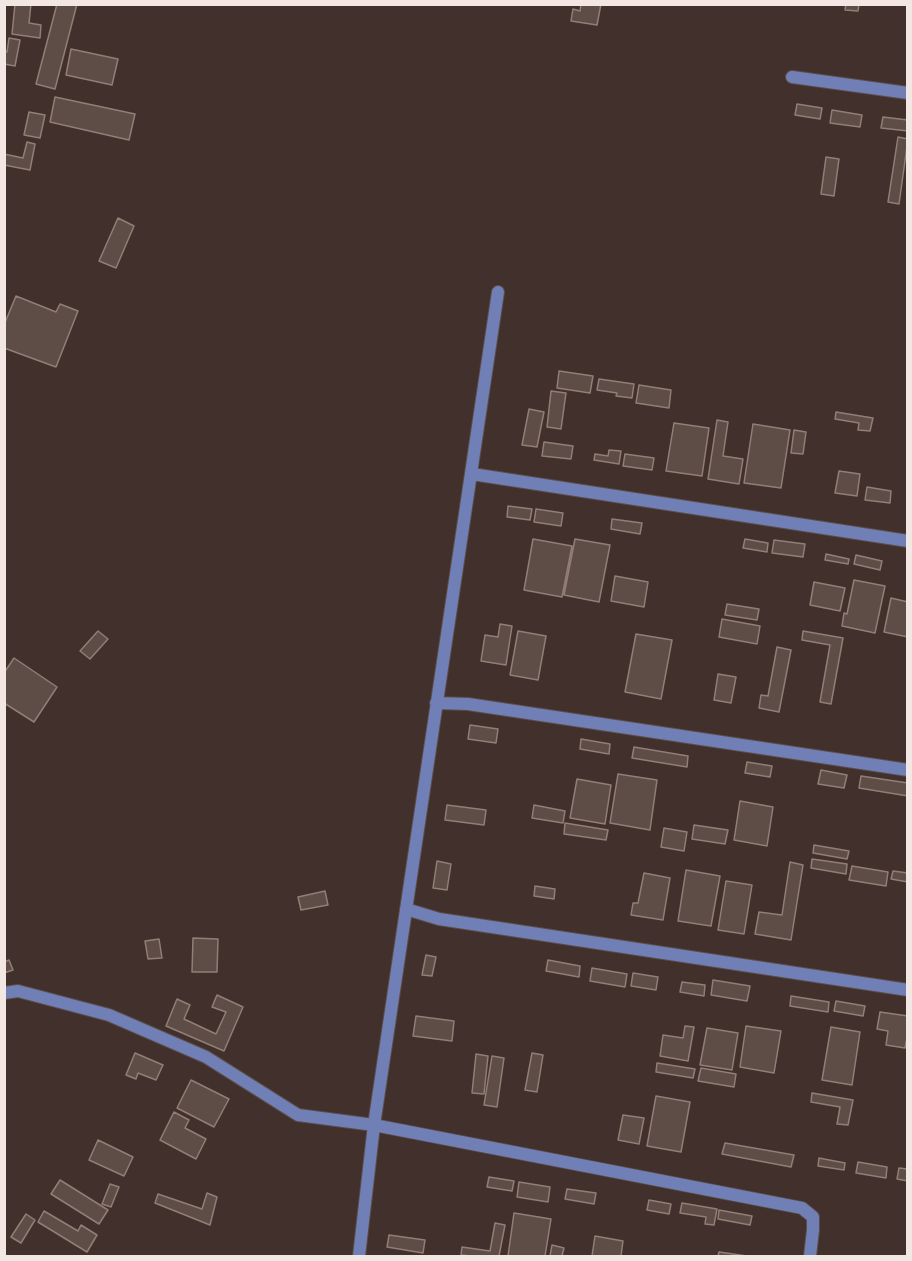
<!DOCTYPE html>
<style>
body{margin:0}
#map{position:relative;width:912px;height:1261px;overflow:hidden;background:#41302b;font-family:Manrope,sans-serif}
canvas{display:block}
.frame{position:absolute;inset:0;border:6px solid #f2e7e3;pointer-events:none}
</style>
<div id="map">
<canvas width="912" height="1261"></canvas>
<div class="frame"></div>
</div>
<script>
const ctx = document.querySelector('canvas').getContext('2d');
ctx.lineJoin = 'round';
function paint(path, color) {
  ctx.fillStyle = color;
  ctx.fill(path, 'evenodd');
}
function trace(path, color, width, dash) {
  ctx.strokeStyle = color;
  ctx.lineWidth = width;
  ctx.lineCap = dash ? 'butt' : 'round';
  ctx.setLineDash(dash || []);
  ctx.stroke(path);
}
const building = new Path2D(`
 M15 4H31L29 23 41 25 40 38 12 34Z
 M57 4H77L55 89 36 84Z
 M581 4H601L597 25 571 21 573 9 580 11Z
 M846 4H859L858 11 845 10Z
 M9 38 20 40 15 66 4 64V52H7Z
 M71 49 118 59 112 85 66 75Z
 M55 97 135 114 129 140 50 122Z
 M797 104 822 108 820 119 795 115Z
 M832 110 862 115 860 127 830 123Z
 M29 112 45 115 40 138 24 135Z
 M883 117 908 120V131L881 128Z
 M898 137 908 139 899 204 888 202Z
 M27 142 35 144 30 170 4 165V154L23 158Z
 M826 157 839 159 834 196 821 194Z
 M118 218 134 226 116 268 99 261Z
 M16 296 56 312 60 304 78 311 56 367 4 348V325Z
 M559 371 593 376 590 393 557 388Z
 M599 379 634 384 632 398 616 396 617 393 597 390Z
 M639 385 671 390 669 408 636 403Z
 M551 391 566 393 561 429 547 427Z
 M529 409 544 412 537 447 522 445Z
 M836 412 873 418 870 431 858 430 859 423 835 419Z
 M717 420 728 422 723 456 743 459 739 484 708 479Z
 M674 423 709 428 702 476 666 471Z
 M753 424 790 430 781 488 744 483Z
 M794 430 806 432 803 454 791 453Z
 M544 442 573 446 571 459 542 456Z
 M609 450 621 451 619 464 594 460 595 454 608 456Z
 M625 454 654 458 652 470 623 466Z
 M839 471 860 474 857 496 835 493Z
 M867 487 891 491 890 503 865 500Z
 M508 506 532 509 530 520 507 517Z
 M536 509 563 513 561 526 534 522Z
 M612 519 642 523 640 534 611 529Z
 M533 539 572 546 562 597 524 590Z
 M575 539 610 545 599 602 564 595Z
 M745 539 768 543 767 552 743 548Z
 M774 540 805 544 803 557 772 553Z
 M826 554 849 559 848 564 825 560Z
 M856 555 882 561 880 570 854 564Z
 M615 576 648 582 644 607 611 601Z
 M854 580 885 586 875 633 842 626 844 613 847 614Z
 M814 582 845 588 840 611 810 605Z
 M891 598 908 602V637L884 632Z
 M727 604 759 609 757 620 725 615Z
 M722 619 760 626 757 644 719 637Z
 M500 624 512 626 506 665 481 661 485 635 498 637Z
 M98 631 108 639 90 659 80 651Z
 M518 631 546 636 538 680 510 675Z
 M803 631 843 638 831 704 820 702 830 645 802 640Z
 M636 634 672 640 661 699 625 692Z
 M777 647 791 650 779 712 759 708 761 695 768 696Z
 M14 658 57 687 34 722 4 703V673Z
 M718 674 736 677 731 703 714 700Z
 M470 725 498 729 496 743 468 739Z
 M581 739 610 744 609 754 580 749Z
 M634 747 688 756 687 767 632 758Z
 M747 762 772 766 770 777 745 773Z
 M821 770 847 775 844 788 818 784Z
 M618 774 657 780 650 830 610 823Z
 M861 776 908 783V796L859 788Z
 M577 779 611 785 605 824 570 818Z
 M740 801 773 807 767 846 734 840Z
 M447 805 486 810 484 825 445 820Z
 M534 805 565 811 563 823 532 818Z
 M565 823 608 830 606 840 564 834Z
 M694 825 728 830 725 844 692 839Z
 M664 828 687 832 684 851 661 847Z
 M814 845 849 851 847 859 813 853Z
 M812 859 847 864 846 874 811 868Z
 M437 861 451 864 447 890 433 888Z
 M790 862 803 865 791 940 755 934 759 912 782 915Z
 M852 866 888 872 886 886 849 880Z
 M686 870 720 876 711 926 678 921Z
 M893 871 908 873V882L891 879Z
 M644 873 670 878 663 920 631 915 633 903H638Z
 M726 881 752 885 744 934 718 930Z
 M535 886 555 889 554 899 534 896Z
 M325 891 328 905 301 910 298 897Z
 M193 938 218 939 217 972H192Z
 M159 939 162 958 148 959 145 941Z
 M426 955 436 957 432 976 422 975Z
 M9 960 13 970 4 973V962Z
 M548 960 580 966 579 977 546 971Z
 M592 968 627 974 625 987 590 981Z
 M633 973 658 977 656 990 631 986Z
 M713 980 750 986 747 1001 711 995Z
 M682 982 705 985 704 996 680 992Z
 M217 995 243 1007 224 1051 166 1026 177 999 190 1005 184 1019 216 1034 226 1012 212 1007Z
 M791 996 829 1002 828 1012 790 1006Z
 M836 1001 865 1006 863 1016 834 1011Z
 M880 1012 908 1016V1033L905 1048 886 1045 888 1031 877 1029Z
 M416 1016 454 1021 452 1041 413 1036Z
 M685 1026 694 1027 688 1061 660 1056 663 1035 683 1038Z
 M746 1026 781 1031 774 1073 740 1067Z
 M831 1027 860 1032 852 1085 822 1080Z
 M707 1028 738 1033 732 1070 700 1065Z
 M135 1053 163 1065 156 1080 138 1073 136 1079 126 1075Z
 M532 1053 543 1055 537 1092 525 1090Z
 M476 1054 488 1056 484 1094 472 1093Z
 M492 1056 504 1058 497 1107 484 1105Z
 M657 1063 695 1069 693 1078 656 1072Z
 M701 1068 736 1074 734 1087 698 1081Z
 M191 1080 229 1099 214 1127 177 1108Z
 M812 1093 853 1100 848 1125 837 1124 840 1107 811 1102Z
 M656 1096 690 1102 681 1152 647 1146Z
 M174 1112 189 1120 185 1128 206 1139 196 1159 160 1140Z
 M623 1115 644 1118 639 1144 618 1140Z
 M98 1140 133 1157 124 1176 89 1160Z
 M725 1143 794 1155 791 1167 722 1154Z
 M819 1158 845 1163 844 1170 818 1166Z
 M858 1162 887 1167 886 1178 856 1173Z
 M899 1168 908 1169V1181L897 1179Z
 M489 1177 514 1181 512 1191 487 1187Z
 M60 1180 108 1210 99 1224 51 1194Z
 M519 1182 550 1187 548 1202 517 1197Z
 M110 1184 119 1187 111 1207 102 1204Z
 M567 1189 596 1193 594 1204 565 1199Z
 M207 1193 217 1197 210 1225 155 1203 158 1194 202 1209Z
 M649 1200 671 1204 669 1214 647 1210Z
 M682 1203 717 1209 714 1225 705 1224 706 1217 680 1213Z
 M719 1210 752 1216 750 1225 718 1219Z
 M44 1211 78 1231 81 1225 97 1235 87 1252 38 1222Z
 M514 1213 551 1219 545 1256H508Z
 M26 1214 35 1220 21 1243 11 1237Z
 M495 1223 505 1225 499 1256H471L461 1255 462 1247 490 1251Z
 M389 1235 425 1240 423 1253 387 1247Z
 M595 1236 623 1241 621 1256H592Z
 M552 1245 564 1248 562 1256H550Z
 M719 1252 747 1256H718Z`);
const street = new Path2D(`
 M792 77 908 93
 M472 474 908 541
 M436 703 468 704 908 770
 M406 909 439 919 908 990
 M4 993 18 991 109 1015 206 1057 298 1115 374 1125 802 1208 813 1217V1230L810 1256
 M359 1256 374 1125 498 292`);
paint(building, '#5e4c46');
trace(building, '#917e77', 1.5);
trace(street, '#5d4d48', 14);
trace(street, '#707fb5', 12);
</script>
